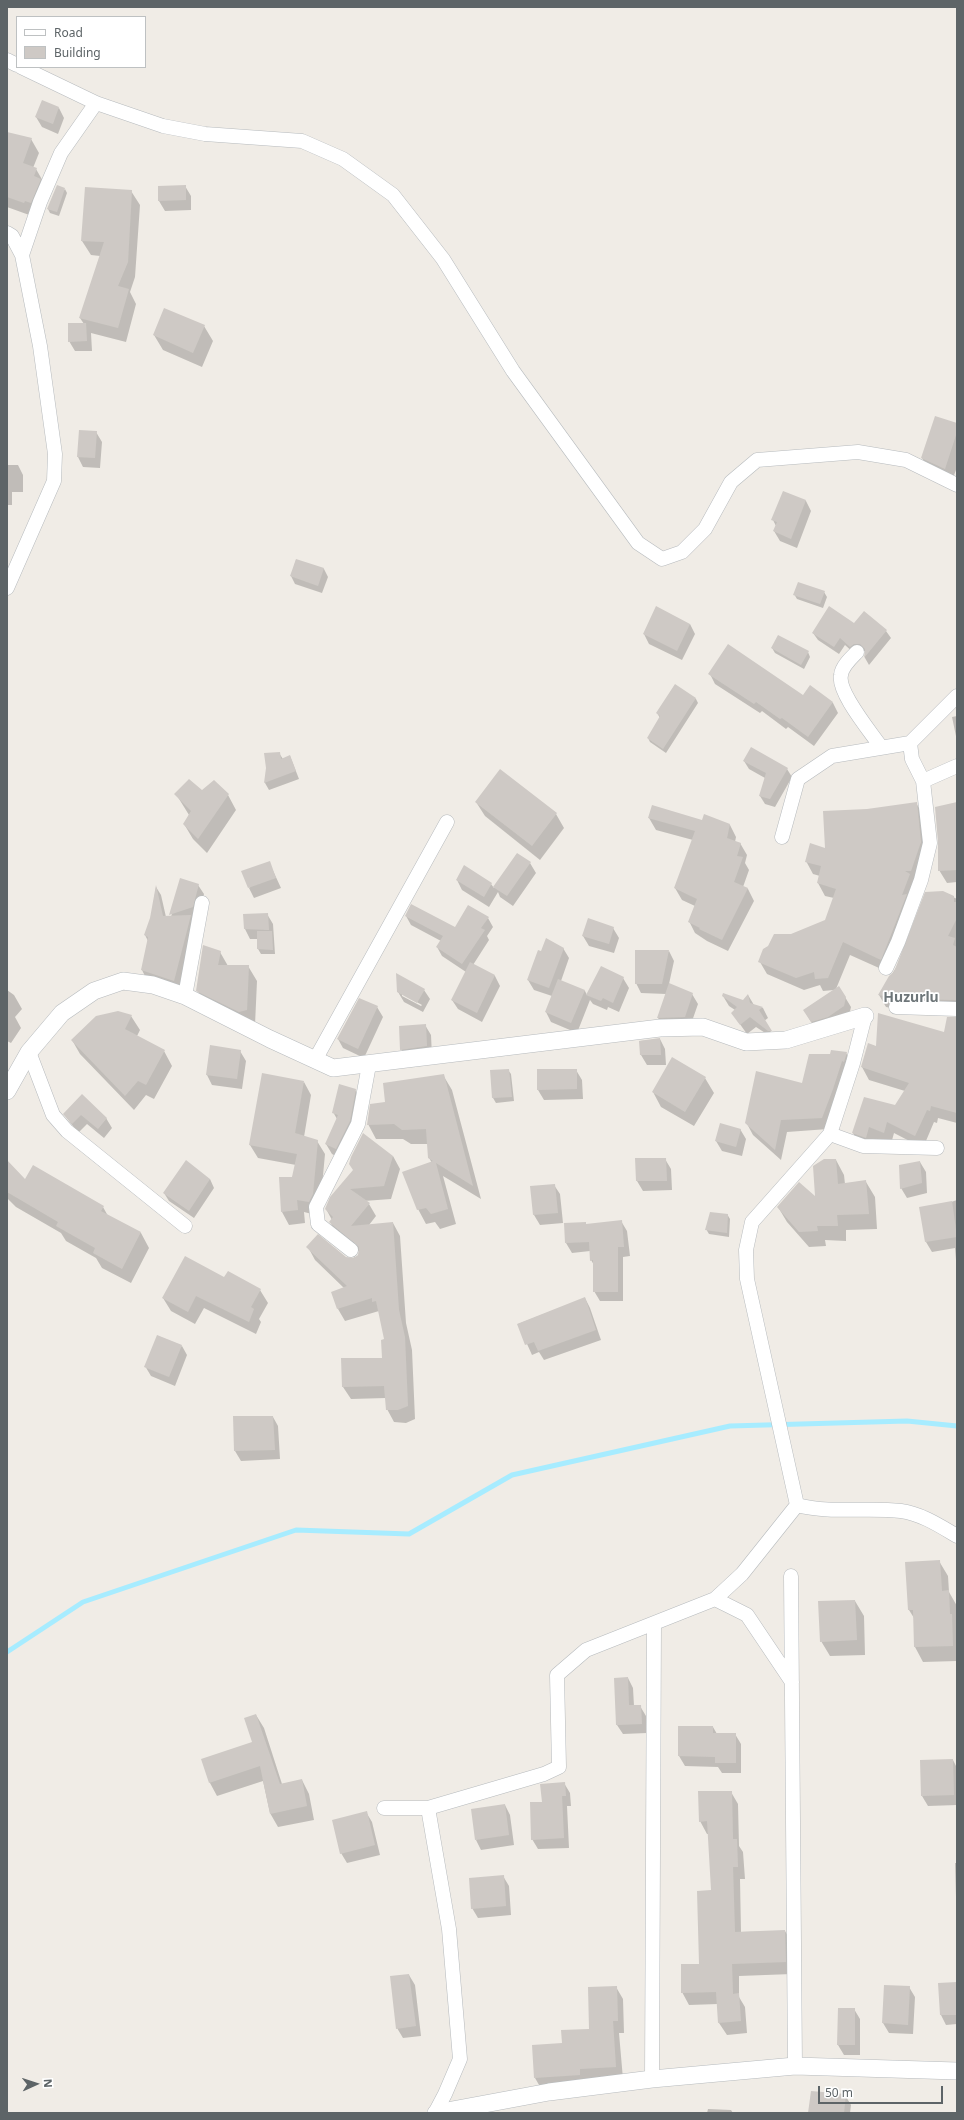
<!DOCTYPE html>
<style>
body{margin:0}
#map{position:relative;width:964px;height:2120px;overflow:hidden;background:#f0ece6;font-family:"Noto Sans",sans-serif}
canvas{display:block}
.frame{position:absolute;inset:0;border:8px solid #5d6467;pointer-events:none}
.legend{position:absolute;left:16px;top:16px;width:130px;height:52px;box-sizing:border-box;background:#fff;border:1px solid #bec1c2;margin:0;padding:5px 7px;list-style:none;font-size:12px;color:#5d6467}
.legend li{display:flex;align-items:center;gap:8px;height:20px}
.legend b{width:20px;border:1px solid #bec1c2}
.north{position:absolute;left:16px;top:2064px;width:40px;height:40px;-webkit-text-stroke:3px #fff;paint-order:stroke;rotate:87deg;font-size:11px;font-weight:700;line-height:16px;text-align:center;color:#5d6467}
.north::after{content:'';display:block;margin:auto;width:14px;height:18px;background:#5d6467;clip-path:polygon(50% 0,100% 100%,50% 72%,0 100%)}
.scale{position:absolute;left:818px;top:2086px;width:125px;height:18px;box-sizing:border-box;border:2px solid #5d6467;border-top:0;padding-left:5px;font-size:12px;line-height:14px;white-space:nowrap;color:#5d6467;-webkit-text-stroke:3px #fff;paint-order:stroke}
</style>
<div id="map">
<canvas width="964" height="2120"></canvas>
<div class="frame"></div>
<ul class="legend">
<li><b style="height:5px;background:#fff"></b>Road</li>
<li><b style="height:11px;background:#cec9c5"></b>Building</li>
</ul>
<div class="north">N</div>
<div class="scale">50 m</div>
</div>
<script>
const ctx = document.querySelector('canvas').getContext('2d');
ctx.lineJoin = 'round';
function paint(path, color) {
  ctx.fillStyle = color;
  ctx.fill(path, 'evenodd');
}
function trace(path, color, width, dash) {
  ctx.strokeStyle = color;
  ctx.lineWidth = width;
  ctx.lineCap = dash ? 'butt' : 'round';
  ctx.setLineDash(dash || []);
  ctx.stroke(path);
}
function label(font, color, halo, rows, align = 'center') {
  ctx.font = font + ' "Noto Sans",sans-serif';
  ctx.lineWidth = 3.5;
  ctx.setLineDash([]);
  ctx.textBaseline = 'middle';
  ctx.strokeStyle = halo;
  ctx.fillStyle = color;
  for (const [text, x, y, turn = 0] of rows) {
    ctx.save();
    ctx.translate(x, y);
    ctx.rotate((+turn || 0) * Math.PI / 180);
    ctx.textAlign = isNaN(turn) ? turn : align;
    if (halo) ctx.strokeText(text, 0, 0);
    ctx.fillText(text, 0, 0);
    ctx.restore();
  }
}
const shadow = new Path2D(`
 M59 108 64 118 58 134 42 127 36 117Z
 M7 133 31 139 39 153 33 168 36 169 44 183 32 216 7 207Z
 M185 186 191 196V210L165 211 159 201V187Z
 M65 189 67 193 59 216 50 213 48 209Z
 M131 191 140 205 135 277 130 292 136 304 126 342 91 333 92 351H75L69 341 84 324 80 318 100 256 91 255 82 241Z
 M204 326 213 341 202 367 163 350 154 335Z
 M957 424V467L952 481 930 471 922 458Z
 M96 432 102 442 100 468 83 467 78 457Z
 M7 465H18L23 475V492H12V505H7Z
 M784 492 806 501 811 511 797 548 780 541 774 531 776 526 773 520Z
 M296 560 324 569 328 577 322 593 295 584 291 576Z
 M824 592 827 597 823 608 797 599 794 594Z
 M690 624 695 634 682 660 649 644 644 634Z
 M854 624 886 631 891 638 869 665 865 658V651H859L855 654 845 645 839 654 818 640 813 633Z
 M772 648 808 652 810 657 804 669 775 653Z
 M710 674 803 696 810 686 833 703 838 713 814 746 788 727 786 729 762 711 760 713 715 684Z
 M675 685 696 699 698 703 666 753 650 742 648 738 660 718 657 713Z
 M957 716V741L952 717Z
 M279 753 283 759 290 756 299 779 269 790 265 783 267 768Z
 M744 761 787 769 792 777 775 807 765 804 760 796 765 778 749 769Z
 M202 792 228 795 236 810 207 853 193 839 184 824 189 815 176 794Z
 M476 802 556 814 564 828 540 860 485 816Z
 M916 803 924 816 928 856 888 972 850 955 836 989 845 997 851 1007 849 1016 817 1032 804 1010 834 990 823 991 820 985 804 990 767 974 760 962 791 935 826 921 834 898 825 896 818 883 820 876 813 874 806 861 827 849 867 810Z
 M957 803V882L947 883 939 870Z
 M649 818 702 821 730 825 736 837 735 842 740 843 747 855 745 863 749 870 743 887 748 889 754 901 728 951 707 941 695 933 689 921 695 906 682 900 675 888 693 840 656 830Z
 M517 854 530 863 536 873 513 906 500 897 498 892 489 907 462 890 457 880 491 884 494 888Z
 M269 862 281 888 254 898 249 888Z
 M181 880 198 885 204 894 179 990 147 980 142 970 148 941 145 935 151 918 156 887 161 895 166 917H171Z
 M943 892 957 899V1012L909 1011 886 1007 879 995Z
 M267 914 273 924 275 954H261L258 949V939H250L245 929 244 915Z
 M406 916 455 928 488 918 493 927 487 936 489 940 473 965 495 976 500 986 482 1022 458 1009 452 1000 466 972 442 956 437 947 441 941 411 925Z
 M613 928 619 938 614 953 589 946 583 936Z
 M563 948 569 958 561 981 585 991 587 995 623 978 629 988 619 1012 608 1007 607 1010 593 1004 590 1000 577 1033 551 1022 546 1012 552 996 534 990 528 980Z
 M669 951 674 961 669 984 692 994 698 1004 690 1027 664 1028 658 1018 666 994 641 993 636 983Z
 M220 952 228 966H248L257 981 255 1025 206 1005 197 990Z
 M7 990 14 995 22 1009 15 1017 21 1028 11 1043 7 1041Z
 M424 990 430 999 423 1012 404 1002 398 992ZM402 994 422 1005 421 1006 402 996Z
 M748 995 754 1005 763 1008 768 1018 764 1021 776 1040 756 1027 747 1034 732 1013 735 1010 729 1006 723 996 743 1001Z
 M377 1007 383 1017 364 1058 343 1048 338 1039Z
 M131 1016 140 1030 137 1036 164 1051 172 1066 154 1099 146 1095 134 1110 80 1054 72 1040Z
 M957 1018V1123L938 1118 937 1123 934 1122 923 1148 894 1133 891 1144 876 1139 873 1149 860 1145 853 1133 895 1107 905 1091 869 1080 862 1067 869 1044 877 1047 945 1034Z
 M425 1025 431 1035 432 1056 407 1059 401 1049Z
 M660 1039 665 1049 666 1065H647L641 1055 640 1041Z
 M240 1051 246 1061 242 1089 212 1085 207 1075Z
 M846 1053 853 1065 828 1129 787 1132 781 1160 753 1135 746 1122Z
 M508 1070 511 1074 514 1101 496 1103 493 1098 491 1071Z
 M538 1070H576L582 1080 583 1099 544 1100 538 1090Z
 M443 1075 452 1090 481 1199 443 1176 456 1224 440 1229 435 1222 426 1224 418 1209 432 1163 429 1158 428 1144H411L403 1139H376L368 1124Z
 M705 1078 714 1093 694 1126 661 1107 653 1092Z
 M304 1082 311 1095 304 1137 317 1141 325 1154 320 1208 316 1215 304 1212 305 1223 289 1225 282 1212 296 1165 258 1158 250 1145Z
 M355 1090 361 1100 341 1159 332 1154 326 1144 337 1119 333 1112Z
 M82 1095 106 1118 112 1128 104 1138 87 1124 78 1133 64 1114Z
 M740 1129 746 1139 742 1156 722 1151 716 1141Z
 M393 1156 400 1169 391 1199 364 1201 369 1204 376 1216 369 1225 393 1223 400 1236 406 1323 412 1350 415 1419 406 1423 394 1422 387 1409 386 1398 351 1399 343 1387 383 1359 385 1340 379 1311 345 1321 338 1309 344 1288 315 1260 308 1247 350 1259 358 1256 360 1252 337 1234 330 1222 332 1220 326 1209 331 1198Z
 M665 1159 671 1169 672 1190 643 1191 637 1181Z
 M836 1160 844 1175 845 1184 866 1182 875 1197 877 1229 846 1230V1241L825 1240 826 1246 809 1247 787 1222 778 1207 816 1199Z
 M7 1161 25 1180 103 1207 108 1216 141 1233 149 1248 131 1283 102 1268 96 1258 66 1241 61 1233 16 1207 7 1198Z
 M920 1162 926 1172 927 1193 907 1198 901 1188Z
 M210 1179 214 1188 194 1218 169 1201 164 1193Z
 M554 1185 560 1194 563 1223 540 1225 534 1215 531 1187Z
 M957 1200V1272L955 1248 932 1252 926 1242 951 1202Z
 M727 1214 730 1219 729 1237 709 1234 706 1229Z
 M621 1221 627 1231 630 1256 623 1257V1301H600L594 1291V1265L591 1260 590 1251 572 1253 566 1243 585 1223 587 1225Z
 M225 1278 260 1290 268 1303 259 1319 261 1322 256 1334 204 1308 195 1324 171 1311 163 1298Z
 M585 1298 590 1308 601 1340 544 1360 539 1352 532 1355 518 1324Z
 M182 1346 187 1355 175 1386 151 1376 145 1366Z
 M273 1417 278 1426 280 1459 241 1461 235 1451Z
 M939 1561 948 1576 949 1592 957 1606V1661L923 1662 915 1647 914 1618 909 1610 906 1563Z
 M855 1601 864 1616 865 1655 830 1656 821 1641Z
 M628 1678 633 1688 634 1706H640L646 1716 647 1733 623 1734 617 1725Z
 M256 1715 264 1728 282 1784 302 1780 309 1794 314 1820 278 1827 270 1813 263 1781 217 1796 210 1783 202 1760 253 1743Z
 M679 1727H713L717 1734H735L741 1744V1773H722L718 1767 685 1766 679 1756Z
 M953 1760 957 1768V1805L928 1806 922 1796Z
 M564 1783 570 1793 571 1806H567L569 1848 538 1849 532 1839 543 1803Z
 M731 1792 738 1804 739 1846 743 1852 745 1879H740L741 1932 785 1931 792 1943V1974L739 1976V1997L745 2007 747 2033 727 2035 719 2023 718 2004 689 2005 682 1992 700 1965 712 1891 709 1834H707L700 1821Z
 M505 1805 510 1815 514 1845 481 1850 476 1840Z
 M366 1812 372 1822 380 1855 347 1863 341 1853Z
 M955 1863H957V1898L956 1897Z
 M503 1876 509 1886 511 1915 478 1918 472 1908Z
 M409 1975 415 1985 421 2036 403 2038 397 2028Z
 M957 1983V2024L946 2025 941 2015 939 1984Z
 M885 1986 909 1987 915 1997 913 2034 889 2033 883 2023Z
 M616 1987 623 1999 624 2033H619L623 2079 542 2090 535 2078 590 2030Z
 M854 2009 860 2019V2055H844L838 2045Z
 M845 2095 851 2105 850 2113H809Z
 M708 2109 731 2110 733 2113H707Z`);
const stream = new Path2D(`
 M7 1652 83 1602 296 1530 409 1534 512 1475 730 1426 907 1421 957 1426`);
const building = new Path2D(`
 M42 100 59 107 53 124 35 117Z
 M7 132 32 138 23 163 37 168 34 176 41 179 31 203 25 201 24 203 7 197Z
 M57 185 65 188 57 212 47 209Z
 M186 185V200L158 201V186Z
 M85 187 132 190 128 262 118 286 129 289 118 328 79 318 104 242 81 241Z
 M164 308 205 325 193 353 153 335Z
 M68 323H86L87 341 68 342Z
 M935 416 957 423V432L945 469 921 458Z
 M79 430 97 431 95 458 77 457Z
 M783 491 806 500 791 539 773 531 777 522 771 520Z
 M296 559 324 568 318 586 290 576Z
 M798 582 825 591 820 604 793 595Z
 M656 606 690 624 677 651 643 634Z
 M829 606 854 623 864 611 887 630 864 658 865 649 860 644H854L850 647 840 638 834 647 812 633Z
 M778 635 809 651 801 665 771 648Z
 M728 644 803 695 810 685 833 702 808 737 782 718 780 719 756 702 754 704 708 674Z
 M675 684 696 698 663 749 647 738 660 716 656 713Z
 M751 747 788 768 770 799 759 796 766 773 743 761Z
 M280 752 281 759 290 755 296 771 264 783 266 768 264 753Z
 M500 769 557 813 532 846 475 802Z
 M189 779 202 790 214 780 229 794 198 839 183 824 191 811 174 794Z
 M917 802 921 842 911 871H905L910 874 902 895 907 894 881 960 843 942 828 978 815 979 814 972 796 978 758 962 763 949 768 946 774 934H791L825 920 836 889 817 883 821 866 805 862 810 843 825 848 823 811 867 809Z
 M957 802V870L938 871V842L935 807Z
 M652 805 702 820 704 814 730 824 727 838 741 843 737 856 743 857 734 882 748 888 722 940 699 929 700 928 688 922 697 899 674 888 695 831 648 818Z
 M517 853 531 862 507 896 493 887Z
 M270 861 276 878 248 888 241 871Z
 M464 865 492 883 484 897 456 880Z
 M180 878 199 884 193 907 169 915Z
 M156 885 163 916 191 915 174 981 141 970 148 937 144 935 150 918Z
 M943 891 954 896V902H957V918L948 936 955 938 953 945 957 947V1000L901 999 878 995 889 976 894 972 925 892Z
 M411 904 455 927 468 905 489 917 481 928 485 930 462 964 436 947 443 936 405 916Z
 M268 913 269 930 244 929 243 914Z
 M588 918 614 927 609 944 582 936Z
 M257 931H272L273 950 257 949Z
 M546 938 564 948 549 988 527 980 538 950 541 951Z
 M203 945 221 951 218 965H249L247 1010 239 1012 196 991Z
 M635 950H669L662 984H635Z
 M470 962 495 975 477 1013 451 1000Z
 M601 966 624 977 613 1003 603 998 601 1001 586 995Z
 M396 973 425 989 417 1003 397 992Z
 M558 979 585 990 571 1023 545 1012Z
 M669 983 693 993 685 1017 657 1018Z
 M839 986 846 997 844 1006 828 1017 811 1022 803 1010Z
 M723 993 743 1000 748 994 750 1003 763 1007 759 1010 772 1031H768L750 1017 740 1025 731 1013 737 1007 722 996Z
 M359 998 378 1006 358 1049 337 1039Z
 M118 1011 132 1015 125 1029 165 1050 146 1085 138 1081 125 1096 71 1040 96 1016Z
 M878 1013 944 1032 947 1017H957V1113L931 1106 930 1111 927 1110 915 1136 887 1122 884 1133 869 1127 866 1138 852 1133 864 1097 895 1105 909 1083 861 1067 868 1043 876 1046Z
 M426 1024 427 1046 400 1050 399 1026Z
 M660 1038 661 1055H640L639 1041Z
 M210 1045 241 1050 237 1079 206 1075Z
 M831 1050 847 1052 844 1062 842 1061 833 1089 822 1118 781 1120 775 1150 745 1123 756 1071 802 1083 809 1054H830Z
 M672 1057 706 1077 685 1112 652 1092Z
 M509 1069 512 1097 492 1098 490 1070Z
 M537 1069H577V1089L537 1090Z
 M262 1073 304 1081 295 1133 318 1140 313 1194 309 1202 297 1200 298 1210 281 1212 279 1177H292L297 1154 249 1145Z
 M444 1074 473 1186 436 1163 448 1209 431 1214 426 1208 417 1210 402 1172 433 1161 428 1158 426 1129 402 1130 394 1124 367 1125 370 1104 385 1102 383 1083Z
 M339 1084 356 1089 350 1121 336 1149 325 1144 338 1115 332 1113Z
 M82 1094 107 1118 98 1129 81 1115 72 1124 63 1114Z
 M720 1123 741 1129 736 1147 715 1141Z
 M363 1133 393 1156 384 1186 350 1189 370 1203 351 1226 393 1222 399 1310 405 1337 408 1406 398 1410H386L384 1386 342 1387 341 1358H382L381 1340 384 1339 376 1301 372 1302V1298L337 1309 331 1292 347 1286 306 1247 318 1234 346 1257 354 1258 358 1255 359 1247 329 1222 333 1217 325 1209 330 1197 353 1170 349 1164 351 1157Z
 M635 1158H666L667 1181H636Z
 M824 1159H836L838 1184 866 1180 869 1214 837 1215 838 1226H817L818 1231 799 1232 777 1207 799 1182 815 1196 813 1166Z
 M7 1160 25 1179 33 1165 104 1206 101 1211 141 1232 122 1269 93 1253 95 1248 56 1226 58 1222 7 1192Z
 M186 1160 210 1179 189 1211 163 1193Z
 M920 1161 922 1183 900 1189 899 1165Z
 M555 1184 558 1213 533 1215 530 1186Z
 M952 1201 957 1237 925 1242 919 1207Z
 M710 1212 728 1214 727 1233 705 1230Z
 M622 1220 624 1247H618V1292H593V1260L590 1261 589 1242 565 1243 564 1223 586 1222V1224Z
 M185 1256 224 1277 228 1271 261 1289 251 1307 254 1309 249 1322 196 1296 188 1312 162 1298Z
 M585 1297 596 1330 538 1351 534 1342 525 1345 517 1324Z
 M157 1335 182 1345 169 1377 144 1367Z
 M233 1416H273L275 1450 234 1451Z
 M940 1560 942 1591 949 1590 950 1614H952L953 1646 914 1647 913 1610H908L905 1562Z
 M855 1600 857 1640 820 1642 818 1601Z
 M628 1677 629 1705H641L642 1724 616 1725 614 1678Z
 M256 1714 280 1784 302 1779 307 1806 270 1814 260 1766 209 1783 201 1759 252 1742 244 1718Z
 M678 1726H713V1733H736V1763H715V1757L678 1756Z
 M953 1759 954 1795 921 1796 920 1760Z
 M565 1782 566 1796H562L564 1838 531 1840 530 1802H542L540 1784Z
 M698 1791H732L733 1839H737L738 1867H733L735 1932 785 1930 786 1962 732 1964 733 1994 739 1993 741 2021 718 2023 716 1992 681 1993V1964H699L697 1891 711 1890 707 1821 699 1822Z
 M505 1804 509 1835 475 1840 471 1809Z
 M367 1811 375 1845 340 1854 332 1820Z
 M504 1875 506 1906 471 1909 469 1878Z
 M409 1974 416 2026 396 2029 390 1976Z
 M957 1982V2015H940L938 1983Z
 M884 1985 910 1986 908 2025 882 2023Z
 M617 1986 618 2021H613L616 2067 580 2069V2075L534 2078 532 2045 562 2043 561 2030 589 2029 588 1987Z
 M838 2008H855V2045H837Z
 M811 2091 846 2094 844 2113H808Z`);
const minor = new Path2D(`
 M7 60 17 65
 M21 67 96 103 163 126 205 134 302 141 343 159 393 195 443 259 513 371 638 543 662 559 682 552 705 529 731 482 757 460 858 452 906 460 957 485
 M7 233 12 236 22 255 40 346 55 454 54 481 7 588
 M22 255 40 202 61 153 96 103
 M857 652C851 658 842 666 841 675 837 692 870 731 881 747
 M923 781 957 766
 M782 837 798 779 832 756 910 743
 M886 968 898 942 921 880 930 843 923 781 912 759 910 743 957 696
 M185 996 202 903
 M896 1007 957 1009
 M29 1052 53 1115 67 1131 185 1226
 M315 1060 447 822
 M830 1134 863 1146 937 1148
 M351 1250 318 1224 316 1207 358 1124 369 1065
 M797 1505 747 1279 746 1250 752 1222 830 1134 853 1063 865 1016
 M797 1505C831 1514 867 1507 901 1511 922 1514 940 1526 957 1536
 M791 1576 795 2066
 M715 1599 747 1615 792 1682
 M384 1808H428L544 1774 559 1767 557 1675 586 1650 715 1599 742 1574 797 1505
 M428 1808 449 1929 460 2059 445 2094 435 2113
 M652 2079 654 1624`);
const tertiary = new Path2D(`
 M7 1091 29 1052 62 1013 94 991 123 981 153 985 185 996 270 1039 333 1068 660 1028 703 1027 746 1042 786 1040 865 1016
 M436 2113 549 2092 652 2079 795 2066 957 2071`);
const quarterNames = [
 ["Huzurlu",911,998]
];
paint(shadow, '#0003');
trace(stream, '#a7ecff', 5);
paint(building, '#cec9c5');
trace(minor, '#b6babd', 15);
trace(tertiary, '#b6babd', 18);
trace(minor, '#fff', 14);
trace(tertiary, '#fff', 17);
label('bold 14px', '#6e7679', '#fff', quarterNames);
</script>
